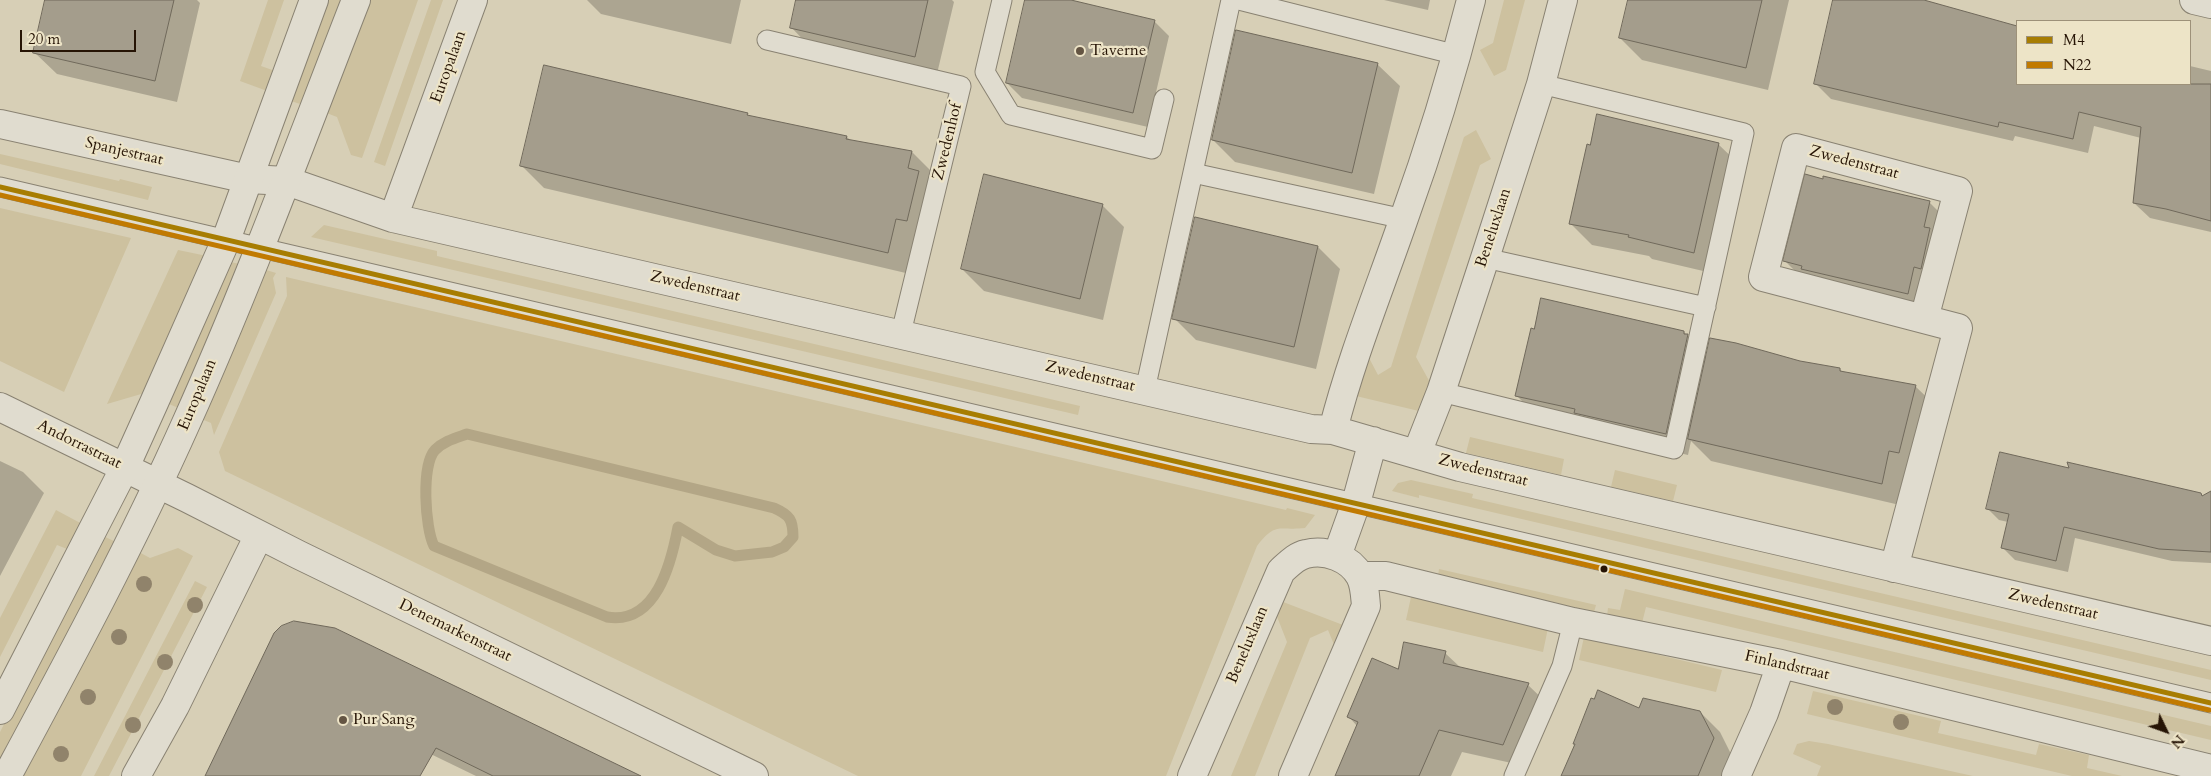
<!DOCTYPE html>
<style>
body{margin:0}
#map{position:relative;width:2211px;height:776px;overflow:hidden;background:#d7cfb6;font-family:Cardo,serif}
canvas{display:block}
.legend{position:absolute;left:2016px;top:20px;width:175px;height:65px;box-sizing:border-box;background:#ede4c7;border:1px solid #9d9179;margin:0;padding:6px 9px;list-style:none;font-size:15px;color:#261405}
.legend li{display:flex;align-items:center;gap:10px;height:25px}
.legend b{width:25px;border:1px solid #9d9179}
.north{position:absolute;left:2141px;top:706px;width:50px;height:50px;-webkit-text-stroke:4px #ede4c7;paint-order:stroke;rotate:132deg;font-size:14px;font-weight:700;line-height:20px;text-align:center;color:#261405}
.north::after{content:'';display:block;margin:auto;width:18px;height:22px;background:#261405;clip-path:polygon(50% 0,100% 100%,50% 72%,0 100%)}
.scale{position:absolute;left:20px;top:30px;width:116px;height:22px;box-sizing:border-box;border:2px solid #261405;border-top:0;padding-left:6px;font-size:15px;line-height:18px;white-space:nowrap;color:#261405;-webkit-text-stroke:4px #ede4c7;paint-order:stroke}
</style>
<div id="map">
<canvas width="2211" height="776"></canvas>
<ul class="legend">
<li><b style="height:6px;background:#a77d02"></b>M4</li>
<li><b style="height:6px;background:#c17a01"></b>N22</li>
</ul>
<div class="north">N</div>
<div class="scale">20 m</div>
</div>
<script>
const ctx = document.querySelector('canvas').getContext('2d');
ctx.lineJoin = 'round';
function paint(path, color) {
  ctx.fillStyle = color;
  ctx.fill(path, 'evenodd');
}
function trace(path, color, width, dash) {
  ctx.strokeStyle = color;
  ctx.lineWidth = width;
  ctx.lineCap = dash ? 'butt' : 'round';
  ctx.setLineDash(dash || []);
  ctx.stroke(path);
}
function label(font, color, halo, rows, align = 'center') {
  ctx.font = font + ' Cardo,serif';
  ctx.lineWidth = 4.5;
  ctx.setLineDash([]);
  ctx.textBaseline = 'middle';
  ctx.strokeStyle = halo;
  ctx.fillStyle = color;
  for (const [text, x, y, turn = 0] of rows) {
    ctx.save();
    ctx.translate(x, y);
    ctx.rotate((+turn || 0) * Math.PI / 180);
    ctx.textAlign = isNaN(turn) ? turn : align;
    if (halo) ctx.strokeText(text, 0, 0);
    ctx.fillText(text, 0, 0);
    ctx.restore();
  }
}
const green = new Path2D(`
 M268 0H284L261 66 278 72 270 92 240 81Z
 M324 0H343L306 106 288 100Z
 M363 0H418L362 158 351 155 337 117 324 112Z
 M431 0H443L385 166 374 162Z
 M1504 0H1525L1506 70 1494 76 1480 50 1493 43Z
 M1476 130 1491 159 1480 165 1416 357 1432 386 1423 412 1356 396 1368 356 1378 375 1391 367 1464 137Z
 M0 154 119 181 120 179 152 187 148 200 0 164Z
 M0 208 131 238 64 392 0 361Z
 M324 225 437 251V256L1080 406 1078 415 311 237Z
 M178 250 207 256 148 392 107 404Z
 M226 261 244 265 181 409 164 402Z
 M263 269 276 273 273 278 276 293 214 435 211 423 199 418Z
 M286 277 1286 510 1287 508 1315 515 1305 528C1279 531 1276 521 1257 546L1166 776H858L225 471 219 452 287 296Z
 M1470 437 1564 459 1561 475 1466 453Z
 M1615 470 1677 485 1673 501 1611 487Z
 M1411 480 1473 494 1472 498 2211 670V680L1419 495V498L1392 491 1398 483Z
 M56 510 84 525 72 551 57 545 0 657V618Z
 M101 535 118 543 0 772V732Z
 M178 548 193 556 81 776H18L137 551 150 558Z
 M1439 569 1596 605 1594 612 1438 576Z
 M195 581 207 587 109 776H94Z
 M1625 589 2211 726V740L1646 607 1642 623 1607 616 1608 608 1620 610Z
 M1411 597 1548 628 1543 652 1406 620Z
 M1278 600 1343 625 1335 647 1328 630 1310 638 1255 776H1231L1287 642 1274 609Z
 M1584 637 1722 670 1716 692 1579 660Z
 M1813 691 1941 721 1938 733 2036 755 2039 744 2089 755 2087 768 2122 776H2072L1807 714Z
 M1809 741 1828 744 1973 776H1817L1821 766 1793 754 1797 744Z`);
const shadow = new Path2D(`
 M46 0H197L200 3 177 102 57 74 34 52Z
 M587 0H741L731 44 601 14Z
 M797 0H952L954 2 936 78 812 49 791 27Z
 M1026 0H1065L1154 21 1169 36 1148 127 1022 98 1007 83Z
 M1384 0H1430L1428 10Z
 M1629 0H1789L1768 90 1642 60 1620 38Z
 M1835 0H1920L2017 28V84H2190V66L2211 71V232L2150 218 2134 203 2141 138 2094 126 2088 153 2015 136 2013 141 1831 99 1815 83Z
 M1377 64 1400 86 1374 194 1235 162 1213 140Z
 M747 114 751 117 847 137 851 141 912 152 934 174 910 274 544 188 522 166Z
 M1718 144 1741 166 1716 274 1652 259 1649 256 1592 245 1570 223Z
 M1929 202 1951 224 1930 315 1807 283 1785 261Z
 M1102 205 1124 227 1103 320 984 291 962 269Z
 M1318 247 1340 269 1316 369 1196 340 1174 318Z
 M1684 332 1707 356 1799 363 1840 369 1843 373 1915 386 1938 408 1904 506 1711 461 1691 441 1688 455 1598 434 1538 417 1516 395Z
 M0 461 23 472 44 493 0 576Z
 M2211 493V563L2172 561 2075 538 2068 572 2015 560 2003 548 2008 522 1999 520 1987 508 2203 497Z
 M1445 653 1461 668 1528 685 1551 707 1525 766 1462 752 1451 776H1336L1357 726 1349 717 1399 670Z
 M282 682 638 776H476Z
 M1640 709 1700 712 1720 732 1733 758 1725 776H1563L1576 745Z`);
const stream = new Path2D(`
 M467 434 774 508C790 515 793 520 793 537L784 547 772 552 735 556 716 550 678 527C671 564 656 625 607 617L434 546C425 528 421 465 435 450 444 441 456 438 467 434Z`);
const building = new Path2D(`
 M45 0H174L155 81 33 53Z
 M796 0H928L915 57 790 28Z
 M1025 0H1071L1155 20 1133 113 1006 83Z
 M1628 0H1762L1746 68 1619 38Z
 M1833 0H1924L2017 26V84H2211V221L2166 209 2133 203 2141 127 2079 112 2073 139 1999 122 1998 127 1814 84Z
 M1236 30 1378 63 1352 173 1212 140Z
 M544 65 748 113 747 115 847 136 846 139 912 151 908 168 919 171 907 221 896 219 888 253 520 166Z
 M1597 114 1719 143 1694 253 1628 237 1629 235 1569 224 1587 144 1590 145Z
 M984 174 1103 204 1080 299 961 269Z
 M1805 174 1823 179V176L1930 201 1924 227 1930 228 1921 269 1914 267 1908 294 1801 269 1802 266 1783 261Z
 M1195 217 1318 246 1294 347 1172 319Z
 M1541 298 1684 331V334H1688L1666 434 1574 413 1575 409 1515 396 1531 328 1534 329Z
 M1710 338 1736 343 1800 361 1840 368V371L1916 385 1899 453 1889 451 1882 484 1688 439Z
 M2000 452 2069 468 2067 462 2201 493 2202 496 2211 491V552L2159 549 2064 527 2056 561 2001 548 2009 514 1986 509Z
 M294 621 335 628 641 776H493L436 748 420 776H205L274 633 281 626Z
 M1404 642 1446 651 1443 663 1529 683 1503 745 1439 730 1419 776H1335L1358 722 1347 717 1372 658 1398 669Z
 M1598 690 1639 708 1643 698 1700 711 1714 738 1698 776H1561L1575 744H1573L1591 698 1594 699Z`);
const service = new Path2D(`
 M1002 0 985 72 1011 115 1152 149 1164 99
 M1239 0 1457 55
 M767 40 961 86 901 333
 M1193 173 1404 219
 M0 187 2211 703
 M1485 258 1706 307
 M1145 390 1231 0
 M1441 392 1674 449 1744 133 1541 84
 M1514 776 1562 666 1573 622`);
const minor = new Path2D(`
 M2194 0 2211 4
 M0 124 248 179 287 181 393 218 1311 429 1333 430 1460 467 2211 641
 M393 218 473 0
 M0 407 187 498 299 555 754 776
 M1333 430C1351 359 1379 290 1403 221 1429 149 1452 75 1471 0
 M1417 453 1441 392 1485 258 1541 84 1563 0
 M1337 556 1356 503 1373 441
 M1894 568 1958 328 1763 277 1796 148 1958 191 1924 319
 M1360 576H1386L1573 622 1781 664 2211 769
 M136 776 175 706 259 535
 M1192 776 1281 571C1289 564 1296 556 1306 554 1326 549 1350 558 1360 576 1365 585 1365 596 1366 606L1293 776
 M1736 776 1764 713 1781 664`);
const tertiary = new Path2D(`
 M0 710 125 467 153 405 226 240 314 0
 M7 776C70 659 133 542 187 421 249 283 301 141 356 0`);
const bus1 = new Path2D(`
 M0 187 2211 703`);
const bus2 = new Path2D(`
 M0 195 2209 710`);
const trees = [
 [144,584],
 [195,605],
 [119,637],
 [165,662],
 [88,697],
 [1835,707],
 [1901,722],
 [133,725],
 [61,754]
];
const markers = [
 [1080,51,5,"#645543"],
 [1604,569,4.5,"#261405"],
 [343,720,5,"#645543"]
];
const poiNames = [
 ["Taverne",1090,51],
 ["Pur Sang",353,720]
];
const streetNames = [
 ["Europalaan",449,67,-70],
 ["Zwedenhof",948,142,-76],
 ["Spanjestraat",124,152,13],
 ["Zwedenstraat",1854,163,15],
 ["Beneluxlaan",1494,228,-72],
 ["Zwedenstraat",695,287,13],
 ["Zwedenstraat",1090,377,13],
 ["Europalaan",198,395,-67],
 ["Andorrastraat",79,445,26],
 ["Zwedenstraat",1483,471,14],
 ["Zwedenstraat",2053,605,13],
 ["Denemarkenstraat",455,631,26],
 ["Beneluxlaan",1248,645,-67],
 ["Finlandstraat",1787,666,13]
];
paint(green, '#cdc19f');
paint(shadow, '#0003');
trace(stream, '#b3a686', 11);
paint(building, '#a49d8c');
trace(building, '#70695b', 1);
trace(service, '#898272', 21);
trace(minor, '#898272', 30);
trace(tertiary, '#898272', 30);
trace(service, '#e0dccf', 19);
trace(minor, '#e0dccf', 28);
trace(tertiary, '#e0dccf', 28);
trace(bus1, '#a77d02', 5);
trace(bus2, '#c17a01', 5);
ctx.fillStyle = '#90836b';
for (const [x, y] of trees) {
  ctx.beginPath();
  ctx.arc(x, y, 8, 0, 2 * Math.PI);
  ctx.fill();
}
for (const [x, y, r, color] of markers) {
  const dot = new Path2D();
  dot.arc(x, y, r, 0, 2 * Math.PI);
  ctx.fillStyle = color;
  ctx.fill(dot);
  trace(dot, '#ede4c7', 2);
}
label('16px', '#261405', '#ede4c7', poiNames, 'left');
label('16px', '#261405', '#ede4c7', streetNames);
</script>
